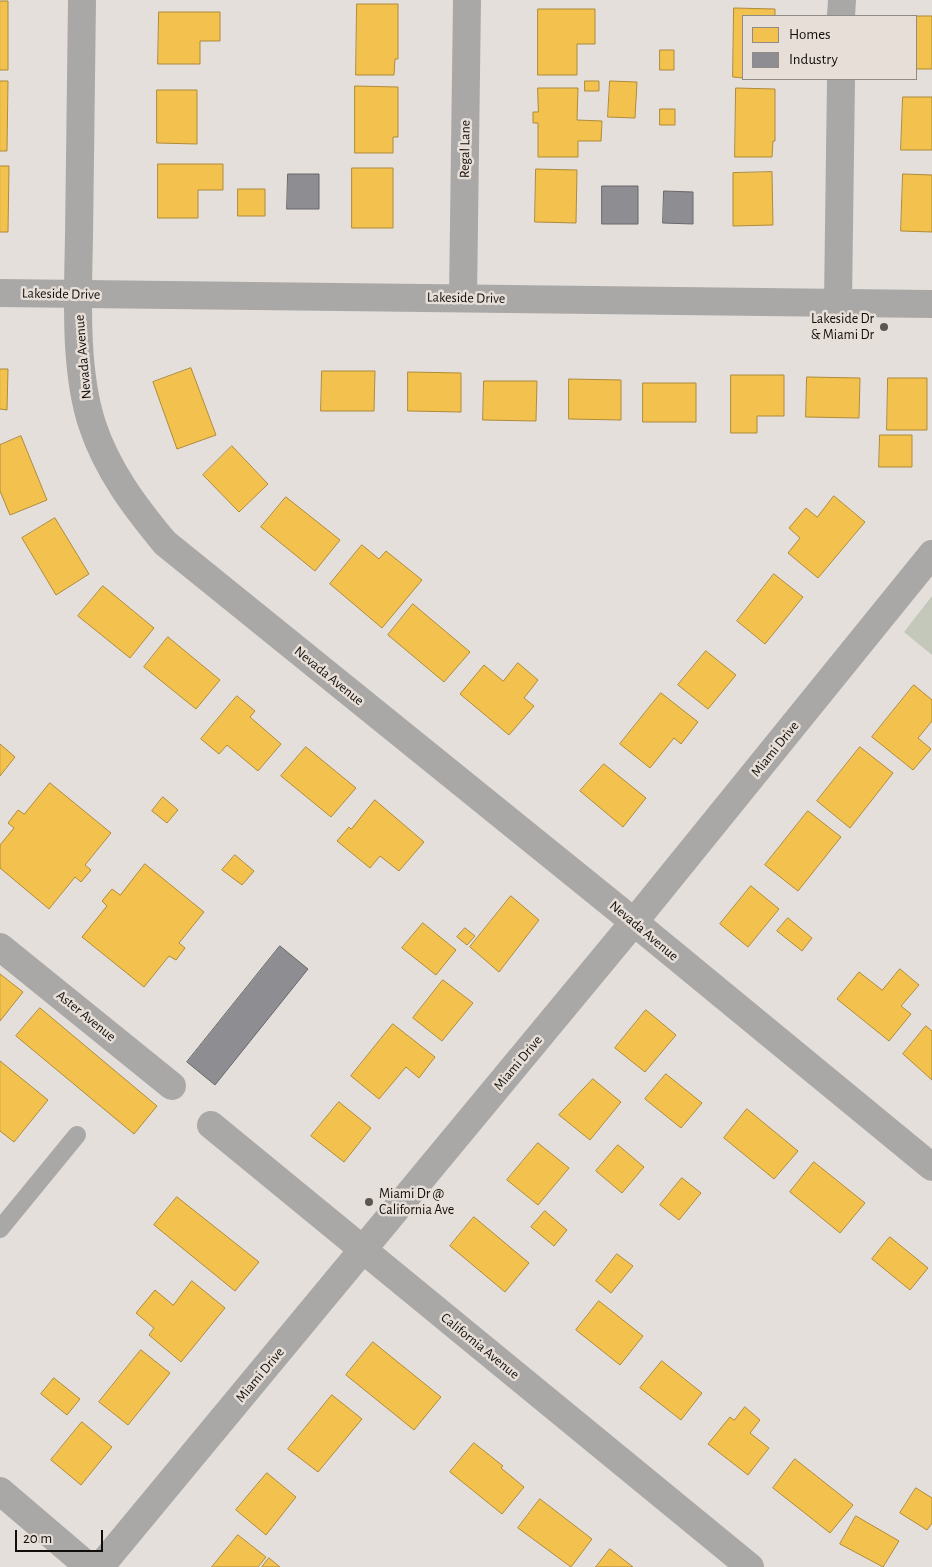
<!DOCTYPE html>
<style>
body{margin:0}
#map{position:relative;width:932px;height:1567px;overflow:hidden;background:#e4dfda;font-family:"Alegreya Sans",sans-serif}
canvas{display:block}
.legend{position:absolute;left:742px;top:15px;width:175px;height:65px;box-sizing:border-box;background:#e7dfd7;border:1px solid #918b85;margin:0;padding:6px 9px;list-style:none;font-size:15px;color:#100d0b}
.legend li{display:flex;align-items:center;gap:10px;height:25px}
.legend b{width:25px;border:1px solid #918b85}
.scale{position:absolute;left:15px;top:1530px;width:88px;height:22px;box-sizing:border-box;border:2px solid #100d0b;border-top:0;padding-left:6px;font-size:15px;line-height:18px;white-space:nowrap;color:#100d0b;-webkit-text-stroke:4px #e7dfd7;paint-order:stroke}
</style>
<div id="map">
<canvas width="932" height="1567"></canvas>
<ul class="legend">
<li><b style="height:14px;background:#f2c14e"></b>Homes</li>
<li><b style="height:14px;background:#8d8d92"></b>Industry</li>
</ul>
<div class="scale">20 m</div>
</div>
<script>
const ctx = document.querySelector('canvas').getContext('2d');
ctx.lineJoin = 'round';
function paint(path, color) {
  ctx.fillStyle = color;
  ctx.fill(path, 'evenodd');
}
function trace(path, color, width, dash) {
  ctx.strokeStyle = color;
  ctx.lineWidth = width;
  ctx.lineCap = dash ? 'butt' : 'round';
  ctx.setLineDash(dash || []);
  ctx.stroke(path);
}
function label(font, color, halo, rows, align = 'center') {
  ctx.font = font + ' "Alegreya Sans",sans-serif';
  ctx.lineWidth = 5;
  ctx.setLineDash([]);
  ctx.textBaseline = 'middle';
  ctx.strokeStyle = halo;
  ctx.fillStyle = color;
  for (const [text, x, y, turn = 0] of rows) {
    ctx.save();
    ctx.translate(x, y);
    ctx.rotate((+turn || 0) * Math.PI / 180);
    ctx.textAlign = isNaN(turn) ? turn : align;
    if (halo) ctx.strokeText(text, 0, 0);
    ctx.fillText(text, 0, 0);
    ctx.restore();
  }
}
const green = new Path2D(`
 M932 596V655L904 632Z`);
const homes = new Path2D(`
 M0 1H8V70H0Z
 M357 4H398V59H395L394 75H356Z
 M734 8 775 9V16H743V78L733 77Z
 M538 9H595V44H577V75H538Z
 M159 12H220V41H200V64H158Z
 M905 16H932V69H916V16Z
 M660 50H674V70H660Z
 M0 81H8L7 151H0Z
 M585 81H599V91H585Z
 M610 81 637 82 635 118 608 117Z
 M355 86 398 87V137H393V153H355Z
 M538 88H578L577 120 602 121 601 141H578V157H538V123H533V112H538Z
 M736 88 775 89V141H773L772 157H735Z
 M157 90H197V144L157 143Z
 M903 97H932V150H901Z
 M660 109H675V125H660Z
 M158 164H223V190H198V218H158Z
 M0 166H9L8 232H0Z
 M352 168H393V228H352Z
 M536 169 577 170 576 223 535 222Z
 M772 172 773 225 733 226V173Z
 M903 174 932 175V232L901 231Z
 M238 189H265V216H238Z
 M191 368 216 435 177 449 153 382Z
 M0 369H8L7 410 0 409Z
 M322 371H375L374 411H321Z
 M408 372 461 373V412L408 411Z
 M731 375H784V416H757V433H731Z
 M807 377 860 378 859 418 806 417Z
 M888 378H927V430H887Z
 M569 379 621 380V420L569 419Z
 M484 381H537L536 421 483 420Z
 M643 383H696V422H643Z
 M880 435H912V467H879Z
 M21 436 47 500 10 515 0 491V445Z
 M232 446 268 484 239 512 203 475Z
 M834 496 865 522 818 578 788 553 800 538 789 528 806 508 817 517Z
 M286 497 340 540 315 571 261 527Z
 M55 518 89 574 56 595 22 538Z
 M362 545 379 559 386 551 422 580 382 628 330 584Z
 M774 574 803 597 765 644 737 621Z
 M103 586 154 628 130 658 78 616Z
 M413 604 470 652 444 682 388 635Z
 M168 637 220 680 196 709 144 667Z
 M706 651 736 675 708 709 678 685Z
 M518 663 538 680 524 698 534 706 509 735 460 694 484 665 503 681Z
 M914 685 932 700V721L918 738 931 749 913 770 872 737Z
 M661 693 698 722 681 744 674 738 650 768 620 744Z
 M237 696 255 711 250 717 281 744 258 771 227 745 219 754 201 739Z
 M0 744 15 757 0 776Z
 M306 747 356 788 331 817 281 776Z
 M860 747 893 773 850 828 817 801Z
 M604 764 646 798 623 827 580 791Z
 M50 783 111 833 85 865 91 870 81 882 75 877 49 909 0 868V845L14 828 8 823 18 810 24 814Z
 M163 797 178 810 167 823 152 811Z
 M375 800 424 842 399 871 380 856 370 868 337 841 349 827 351 829Z
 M808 811 841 837 798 891 765 865Z
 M235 855 254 871 242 885 222 870Z
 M145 864 204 912 179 943 185 948 176 960 169 956 144 987 82 937 107 906 102 901 112 889 120 895Z
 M751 886 779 909 748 947 720 924Z
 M511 896 539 920 499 972 470 947Z
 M788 918 812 938 802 951 777 931Z
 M423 923 456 950 436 975 402 948Z
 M465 928 475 936 467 945 457 937Z
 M900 969 919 985 901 1006 911 1014 889 1041 837 999 859 972 882 990Z
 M0 974 23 992 0 1021Z
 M443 980 473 1003 442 1041 413 1018Z
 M40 1008 157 1106 134 1134 16 1036Z
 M646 1010 676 1035 645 1072 615 1048Z
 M393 1024 435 1057 419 1078 406 1067 379 1099 351 1076Z
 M926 1026 932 1031V1080L903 1054Z
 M0 1061 48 1100 14 1142 0 1131Z
 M666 1074 702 1103 681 1128 645 1099Z
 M593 1079 621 1102 590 1140 559 1115Z
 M339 1102 371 1128 344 1162 311 1136Z
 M747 1109 798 1151 774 1179 724 1138Z
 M538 1143 569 1168 538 1205 507 1180Z
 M618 1145 644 1167 622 1193 596 1171Z
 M814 1162 865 1203 840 1233 790 1192Z
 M682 1178 701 1193 679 1220 660 1205Z
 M177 1197 259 1262 235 1291 154 1225Z
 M545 1211 567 1230 554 1246 531 1227Z
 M474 1217 529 1263 505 1292 450 1246Z
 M890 1237 928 1268 910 1290 872 1259Z
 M617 1254 633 1266 611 1293 596 1281Z
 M192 1281 225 1308 181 1362 149 1335 154 1328 136 1313 155 1290 173 1305Z
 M599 1301 643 1336 620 1365 576 1330Z
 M373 1342 441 1397 414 1430 346 1375Z
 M141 1350 170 1373 128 1425 99 1402Z
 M662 1361 702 1393 681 1420 640 1388Z
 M54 1378 80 1399 67 1415 41 1394Z
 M332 1395 362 1419 318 1472 288 1449Z
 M745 1407 760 1420 750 1433 769 1448 748 1475 708 1444 730 1417 734 1420Z
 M82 1422 112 1447 81 1485 51 1460Z
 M474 1443 503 1466 501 1468 524 1487 502 1514 450 1472Z
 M795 1459 853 1505 830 1533 773 1488Z
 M267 1473 296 1497 266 1535 236 1510Z
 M916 1488 932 1498V1523L927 1530 900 1513Z
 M540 1499 592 1539 571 1567 518 1528Z
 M856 1516 899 1541 883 1567 840 1544Z
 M238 1535 266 1557 258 1567H212Z
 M610 1549 633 1567H596Z
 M269 1558 280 1567H262Z`);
const industry = new Path2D(`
 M288 174H319V209H287Z
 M602 186H638V224H602Z
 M664 191 693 192V224L663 223Z
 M280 946 308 969 215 1085 187 1062Z`);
const service = new Path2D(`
 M0 1229 77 1135`);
const minor = new Path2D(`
 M82 0C81 79 80 157 79 236 78 294 74 369 92 424 107 470 135 507 165 543L634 922 932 1167
 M841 16 842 0
 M463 298 467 0
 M838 302 841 79
 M0 947 172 1086
 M211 1125 750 1567
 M0 1491 89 1567
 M100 1567 634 922 932 554`);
const tertiary = new Path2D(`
 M0 293 932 304`);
const markers = [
 [884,327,5,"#5a5653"],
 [369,1202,5,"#5a5653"]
];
const streetNames = [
 ["Regal Lane",465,149,-89],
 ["Lakeside Drive",61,294,1],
 ["Lakeside Drive",466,298,1],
 ["Nevada Avenue",83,357,-95],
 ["Nevada Avenue",329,676,39],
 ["Miami Drive",775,749,-51],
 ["Nevada Avenue",644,931,40],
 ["Aster Avenue",86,1016,39],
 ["Miami Drive",518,1063,-50],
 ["California Avenue",480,1346,39],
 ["Miami Drive",260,1375,-50]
];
const poiNames = [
 ["Lakeside Dr",874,319],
 ["& Miami Dr",874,335],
 ["Miami Dr @",379,1194,"left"],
 ["California Ave",379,1210,"left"]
];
paint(green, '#c4c8bb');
paint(homes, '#f2c14e');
trace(homes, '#ae8b3a', 1);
paint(industry, '#8d8d92');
trace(industry, '#68676a', 1);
trace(service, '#aaa8a7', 18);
trace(minor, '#aaa8a7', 28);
trace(tertiary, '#aaa8a7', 28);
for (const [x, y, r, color] of markers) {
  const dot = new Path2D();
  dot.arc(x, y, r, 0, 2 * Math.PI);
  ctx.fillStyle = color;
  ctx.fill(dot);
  trace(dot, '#e7dfd7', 2);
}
label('14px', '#100d0b', '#e7dfd7', streetNames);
label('14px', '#100d0b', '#e7dfd7', poiNames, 'right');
</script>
